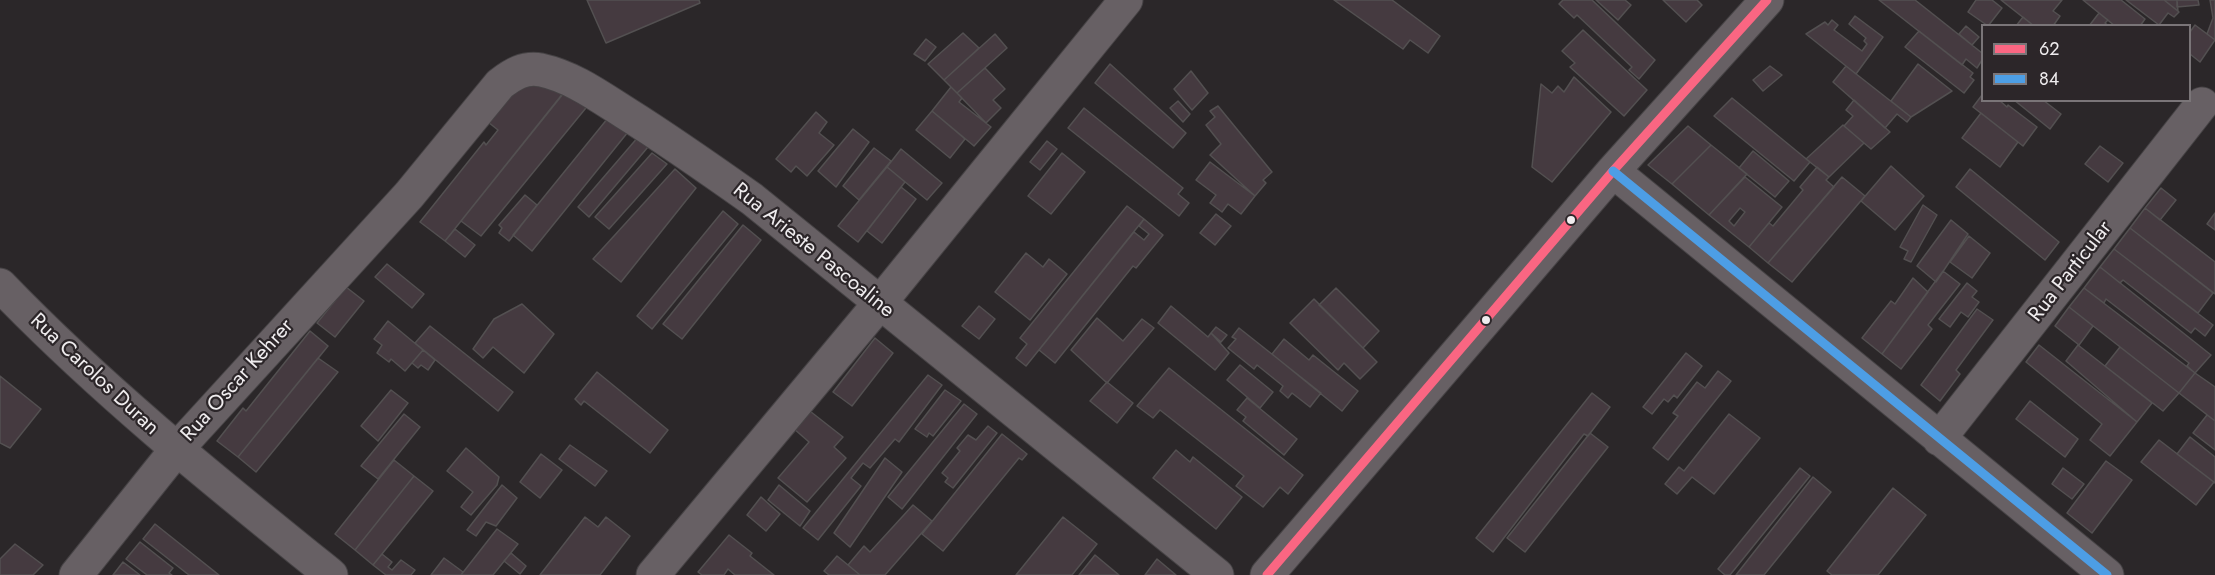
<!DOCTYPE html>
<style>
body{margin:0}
#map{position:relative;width:2215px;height:575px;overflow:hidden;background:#2b2729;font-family:Jost,sans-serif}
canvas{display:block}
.legend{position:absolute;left:1981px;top:24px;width:210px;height:78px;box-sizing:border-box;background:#2c2629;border:2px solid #7a7578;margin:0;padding:8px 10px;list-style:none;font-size:18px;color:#efecee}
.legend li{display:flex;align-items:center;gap:12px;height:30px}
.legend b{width:30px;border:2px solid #7a7578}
</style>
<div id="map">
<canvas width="2215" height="575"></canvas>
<ul class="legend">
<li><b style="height:8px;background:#fa6682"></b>62</li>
<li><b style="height:8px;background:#4d9ee5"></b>84</li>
</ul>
</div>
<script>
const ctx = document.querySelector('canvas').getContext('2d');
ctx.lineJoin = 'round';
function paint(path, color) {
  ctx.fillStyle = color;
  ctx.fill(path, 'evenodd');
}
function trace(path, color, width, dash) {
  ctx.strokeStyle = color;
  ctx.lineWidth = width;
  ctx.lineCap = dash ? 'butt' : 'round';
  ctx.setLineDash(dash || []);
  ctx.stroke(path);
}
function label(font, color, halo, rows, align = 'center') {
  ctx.font = font + ' Jost,sans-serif';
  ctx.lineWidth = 4.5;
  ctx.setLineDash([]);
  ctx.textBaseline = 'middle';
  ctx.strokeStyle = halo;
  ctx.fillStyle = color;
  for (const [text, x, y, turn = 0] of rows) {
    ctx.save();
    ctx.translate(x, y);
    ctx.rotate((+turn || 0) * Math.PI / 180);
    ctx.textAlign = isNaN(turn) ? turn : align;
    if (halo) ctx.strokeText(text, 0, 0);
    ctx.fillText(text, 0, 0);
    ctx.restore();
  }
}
const building = new Path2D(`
 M587 0H699L700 3 606 43Z
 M1334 0H1392L1440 36 1428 53 1410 40 1403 49Z
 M1563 0H1592L1655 60 1639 79 1629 70 1632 67 1577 15 1574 18 1559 4Z
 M1596 0H1625L1631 5 1618 20Z
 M1663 0H1697L1702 5 1686 22Z
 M1879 0H1915L1982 53V60L1977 68 1966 59 1962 65Z
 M1976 0H1992L2002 8 1988 26 1968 12Z
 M2001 0H2062L2053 11 2060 16 2053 26H2034Z
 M2083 0H2121L2145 19 2140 26H2115Z
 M2126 0H2164L2179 12 2174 17 2168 13 2159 25Z
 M2164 0H2177L2178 11Z
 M2177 0H2198L2199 5 2177 7Z
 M2210 0H2215V40L2207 34 2213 18Z
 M2099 13 2108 20 2105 23 2109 26H2089Z
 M1855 16 1883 37 1856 74 1806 34 1825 22 1828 25 1832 20 1838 25 1834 30 1862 51 1867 44 1864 41 1866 38 1849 24Z
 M2023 17 2034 26H2016Z
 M2195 25 2215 40 2200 62 2190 54V32Z
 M1966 26 1979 37 1972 45 1959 34Z
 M1583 30 1647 90 1624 116 1570 67 1575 63 1562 51Z
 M1919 31 1973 73 1970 77 1974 80 1964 93 1905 47Z
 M963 33 979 48 944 80 928 64Z
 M995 34 1007 48 957 93 944 80Z
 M926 39 936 47 925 61 914 54Z
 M1110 64 1186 133 1173 148 1095 83Z
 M1918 64 1952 91 1911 117 1891 101Z
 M1770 66 1782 75 1763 91 1753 80Z
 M1846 66 1911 117 1907 122 1897 114 1885 128 1833 82Z
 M985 68 1005 89 993 100 1001 108 986 123 957 93Z
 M1191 71 1208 93 1192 110 1174 89Z
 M1574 77 1611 112 1552 182 1532 167 1541 84 1552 93 1558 86 1564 92Z
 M542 79 563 94 445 241 420 222 484 142 486 145 498 130 483 118 509 88Z
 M568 87 590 103 481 236 461 221Z
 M951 87 962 98 959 102 991 127 974 146 932 111Z
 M1982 95V100H1999L2007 107 2008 105 2037 127 2023 146 1973 107Z
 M1732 98 1810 162 1794 181 1714 116Z
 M1854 100 1890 132 1871 149 1844 126 1853 116 1846 110Z
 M2014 100H2043L2061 114 2050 129Z
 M1178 101 1190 114 1183 122 1170 108Z
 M1218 106 1272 172 1263 180 1266 183 1255 196 1210 155 1221 144 1206 125 1215 117 1210 111Z
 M1084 108 1183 188 1178 194 1189 203 1179 216 1068 128Z
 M932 111 965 139 950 158 916 130Z
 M816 112 827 122 819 133 834 145 807 176 796 166 791 172 776 159Z
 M1981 113 2018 142 2000 167 1962 138Z
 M608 118 628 132 532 251 513 235Z
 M1843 125 1864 143 1829 177 1806 159Z
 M1688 126 1711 145 1672 184 1648 165Z
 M853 129 869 142 836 187 818 171Z
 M639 136 648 147 589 217 578 207Z
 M1047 141 1057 149 1040 170 1030 162Z
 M1711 145 1747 174 1709 215 1672 184Z
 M2100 146 2123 163 2108 182 2085 164Z
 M874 148 891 161 859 200 843 186Z
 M901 149 942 183 927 200 887 167Z
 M1753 151 1789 181 1775 197 1739 168Z
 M652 153 667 164 609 229 595 217Z
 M1062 153 1085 172 1051 214 1028 196Z
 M1210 162 1255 196 1241 214 1228 204 1222 212 1210 203 1216 195 1196 180Z
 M1891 166 1924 196 1895 230 1861 201Z
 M887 167 905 182 858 242 838 226Z
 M1817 167 1829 177 1826 180 1834 187 1768 263 1749 247 1769 223 1773 226 1803 190 1800 187Z
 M675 169 696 188 621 282 593 259Z
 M1970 169 2059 242 2045 260 1956 187Z
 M1745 177 1782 207 1749 247 1709 215ZM1740 208 1745 212 1734 226 1729 221Z
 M1842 177 1865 196 1792 282 1768 263Z
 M901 187 916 199 882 243 867 231Z
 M2161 188 2176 200 2160 220 2145 208Z
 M525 195 537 205 509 241 499 233 502 228 499 225Z
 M1923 205 1937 215 1911 262 1904 259 1908 251 1900 247Z
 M1127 206 1144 219 1026 366 1016 358 1027 344 1020 338Z
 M2145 208 2215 262V294L2130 228Z
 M723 211 738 224 652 329 637 316Z
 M2215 213V230L2207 224Z
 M1216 214 1231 226 1215 245 1200 233Z
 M1144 219 1163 235 1136 268 1133 266 1055 363 1039 350 1134 232 1144 240 1149 234 1139 226Z
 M1951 220 1968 234 1936 282 1917 266Z
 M743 225 761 240 682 339 663 324Z
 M2130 228 2213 293 2198 313 2114 249Z
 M455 229 475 245 465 257 445 241Z
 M1969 236 1990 253 1972 278 1950 262Z
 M2114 249 2213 325 2205 336 2195 328 2191 333 2123 280 2120 283 2100 267Z
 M1026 253 1043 267 1049 259 1067 274 1030 320 995 292Z
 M387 264 424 294 412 308 375 277Z
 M2100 267 2211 355 2195 373 2187 366 2189 363 2106 299 2104 303 2084 288Z
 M1943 271 1960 284 1928 325 1932 329 1901 369 1882 354Z
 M1913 278 1928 292 1882 354 1862 338 1891 301 1895 304Z
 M1967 283 1977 291 1972 297 1979 302 1968 317 1961 312 1950 327 1939 319Z
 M346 287 364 301 335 337 317 323Z
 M1336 288 1379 331 1363 348 1319 305Z
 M2084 288 2195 373 2179 393 2069 307Z
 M1314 299 1377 362 1360 379 1344 363 1338 370 1290 323Z
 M522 304 554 334 524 373 493 347 483 358 473 349 494 319Z
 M979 306 995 319 979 339 962 326Z
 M1171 306 1208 337 1211 333 1229 353 1215 370 1158 323Z
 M2069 307 2093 326 2079 345 2055 326Z
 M1977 309 1993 320 1956 370 1960 374 1940 401 1921 385Z
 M1097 318 1123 341 1142 319 1154 328 1107 383 1071 350Z
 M388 321 423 350 405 371 391 359 389 362 377 353 382 345 374 339Z
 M430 326 513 392 498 411 415 343Z
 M1216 327 1227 335 1221 342 1211 333Z
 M1239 328 1321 393 1310 407 1292 393 1288 398 1280 391 1283 386 1257 365 1254 369 1228 348 1236 339 1232 337Z
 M310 331 328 346 238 457 217 441 243 408 246 411Z
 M875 338 893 353 852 406 833 392Z
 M1284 339 1309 360 1313 355 1358 391 1342 411 1272 354Z
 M2039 345 2137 422 2110 456 2090 440 2102 424 2026 362Z
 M2078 345 2152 403 2137 422 2066 361Z
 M2120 347 2179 393 2163 411 2105 366Z
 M423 350 435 360 428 370 421 365 418 368 412 363Z
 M1686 353 1702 366 1677 398 1674 395 1668 402 1664 399 1652 414 1643 407Z
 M318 358 338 372 256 472 238 457Z
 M1240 365 1273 392 1260 408 1227 380Z
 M1169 368 1303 475 1288 494 1280 487 1263 507 1236 486 1244 476 1160 410 1153 418 1137 406Z
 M1718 371 1731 381 1668 460 1653 448 1678 416 1673 413 1697 382 1705 388Z
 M597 372 668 430 650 453 584 401 581 405 575 399Z
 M2195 373 2215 387V421L2179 393Z
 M928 375 942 385 899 442 895 439 870 468 863 463 851 478 861 486 818 540 803 528Z
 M0 376 41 409 10 448 0 443Z
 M1107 382 1133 403 1117 423 1090 401Z
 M391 390 408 403 378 441 361 426Z
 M945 390 961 401 933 436 929 433 927 437 915 429Z
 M1592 393 1610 407 1588 436 1584 434 1493 552 1476 538Z
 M1247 398 1297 439 1284 455 1243 421 1246 417 1237 410Z
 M2030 401 2078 439 2065 457 2016 419Z
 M964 404 977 414 902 509 888 497Z
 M806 408 843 437 834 447 846 458 807 502 778 478 809 442 793 428Z
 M404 414 420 427 378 479 361 466Z
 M1729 414 1760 438 1714 494 1692 477 1677 494 1665 484 1679 467 1684 471Z
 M2207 415 2215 421V450L2193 433Z
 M988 426 997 433 953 488 945 482 948 478 942 473 960 451 957 448 968 435 976 440Z
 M1590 433 1608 447 1525 552 1507 538Z
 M1002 434 1027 454 1022 460 1019 458 943 551 922 534Z
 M2190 437 2215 457V483L2177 454Z
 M2159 440 2214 482 2196 505 2141 462Z
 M570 445 607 471 595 486 559 459Z
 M466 448 499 477 497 485 471 515 461 507 473 492 447 471Z
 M1176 450 1190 462 1193 457 1242 497 1216 529 1153 478Z
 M541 454 562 470 540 498 520 482Z
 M885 458 902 472 850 547 834 533Z
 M394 460 414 476 355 550 335 534Z
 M2106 461 2132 480 2092 533 2067 513Z
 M1800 468 1810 476 1730 575H1725L1718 569Z
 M2063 468 2084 484 2072 499 2052 484Z
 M414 476 433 491 373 565 355 550Z
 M1813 477 1831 492 1764 575H1736Z
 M502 485 517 498 496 526 486 522 476 536 467 530Z
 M779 485 810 511 800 526 768 500Z
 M1893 488 1926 515 1878 575H1832L1827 571Z
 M761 497 780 514 766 531 747 515Z
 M913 505 932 521 885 575H860L848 565 864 546 870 552Z
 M585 517 598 527 606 517 630 536 600 575H540Z
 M1063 517 1097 544 1072 575H1016Z
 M155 524 219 575H189L143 539Z
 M497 529 518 544 493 575H461Z
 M729 535 752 553 750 556 774 575H735L728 569 724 575H702L698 572Z
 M140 542 173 568 169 573 172 575H147L126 559Z
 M15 544 43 565 33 575H0V559Z
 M511 553 526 566 520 574 504 561Z
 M382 554 392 562 388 567 392 570 401 560 415 570 411 575H386L373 565Z
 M1095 555 1119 575H1079Z
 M837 556 848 565 860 575H829L824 571Z
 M444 558 463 572 461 575H431Z
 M1157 559 1176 575H1145Z
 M123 562 140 575H113Z`);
const street = new Path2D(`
 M1613 171 2107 575
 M0 285C102 391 217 483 331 575
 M1939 439 2202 104
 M76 575 176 450 409 195 500 84C513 74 524 67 541 70 573 77 600 97 627 114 670 141 711 170 752 199L1217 575
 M653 575 879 304 1126 0
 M1267 575 1613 171 1767 0`);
const bus1 = new Path2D(`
 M1267 575 1613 171 1767 0`);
const bus2 = new Path2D(`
 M1613 171 2107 575`);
const markers = [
 [1571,220,5,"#efecee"],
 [1486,320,5,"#efecee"]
];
const streetNames = [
 ["Rua Arieste Pascoaline",813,251,39],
 ["Rua Particular",2071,272,-52],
 ["Rua Carolos Duran",94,375,43],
 ["Rua Oscar Kehrer",238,381,-48]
];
paint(building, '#453a40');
trace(building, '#535051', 1.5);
trace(street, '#464345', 35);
trace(street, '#676064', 33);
trace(bus1, '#fa6682', 9);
trace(bus2, '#4d9ee5', 9);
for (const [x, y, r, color] of markers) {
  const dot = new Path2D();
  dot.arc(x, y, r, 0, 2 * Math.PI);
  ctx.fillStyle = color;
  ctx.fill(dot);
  trace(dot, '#2c2629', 2);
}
label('21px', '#efecee', '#2c2629', streetNames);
</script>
